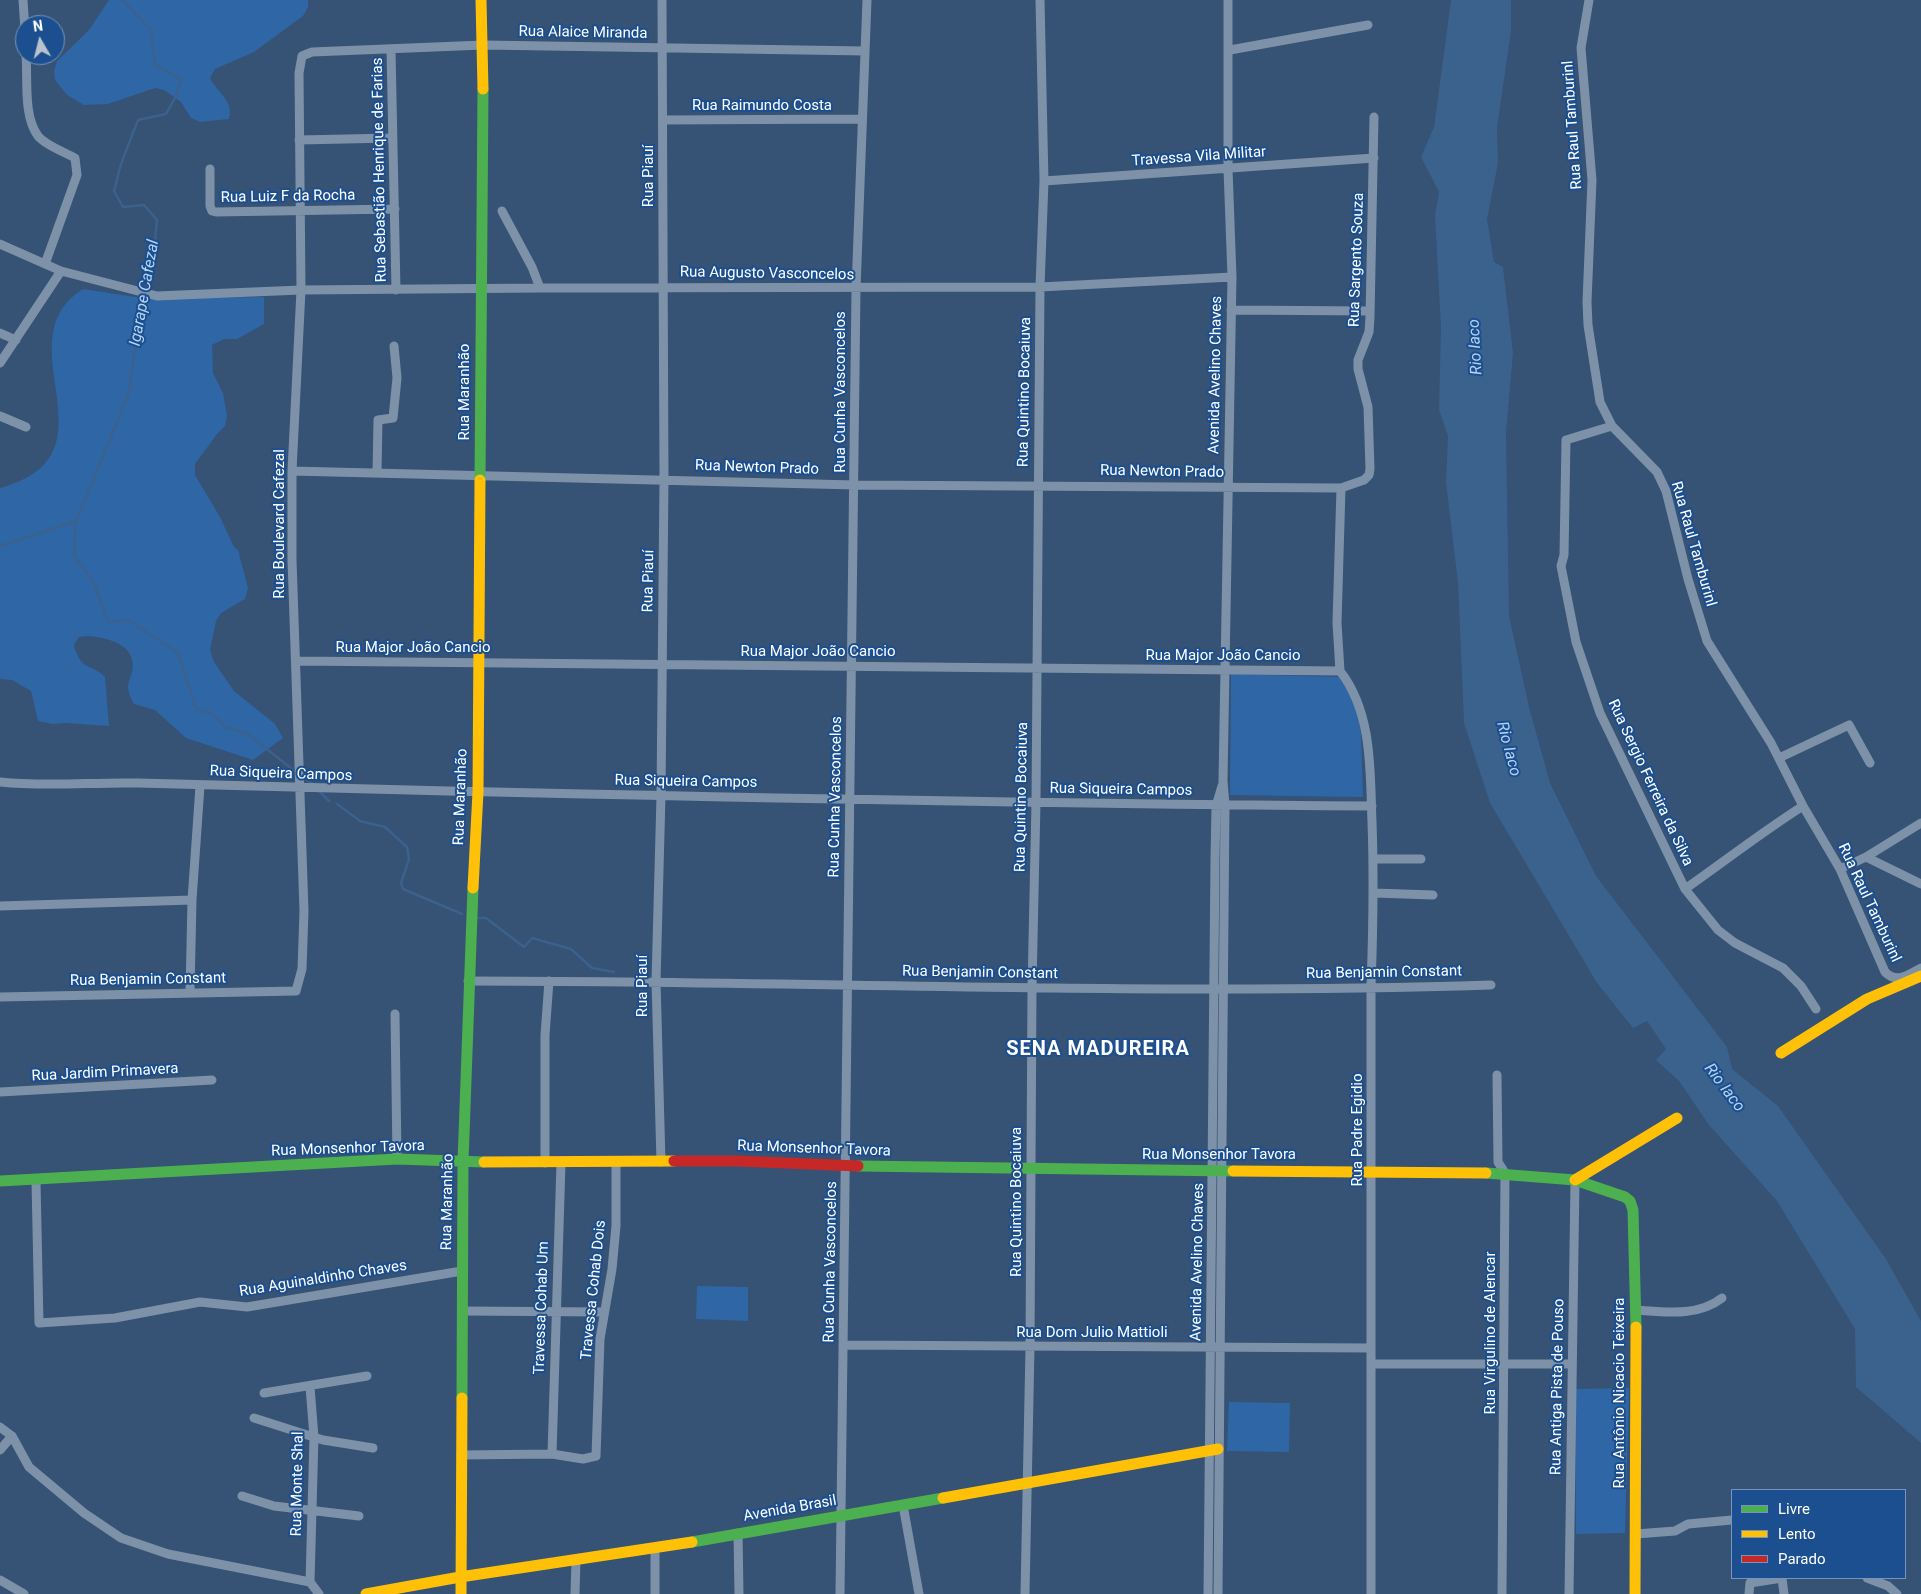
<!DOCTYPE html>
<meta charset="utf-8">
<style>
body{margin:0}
#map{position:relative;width:1921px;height:1594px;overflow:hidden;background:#365274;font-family:Roboto,sans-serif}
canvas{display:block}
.legend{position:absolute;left:1731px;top:1489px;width:175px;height:90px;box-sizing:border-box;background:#1b4f8f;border:1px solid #7695bc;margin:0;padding:6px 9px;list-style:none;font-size:15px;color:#fff}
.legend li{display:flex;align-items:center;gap:10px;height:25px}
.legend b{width:25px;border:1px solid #7695bc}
.north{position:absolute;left:15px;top:15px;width:50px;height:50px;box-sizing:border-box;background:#1b4f8f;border:1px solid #7695bc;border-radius:50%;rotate:352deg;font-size:14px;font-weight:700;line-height:20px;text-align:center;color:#fff}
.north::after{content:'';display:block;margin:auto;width:18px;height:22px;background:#b9c2ce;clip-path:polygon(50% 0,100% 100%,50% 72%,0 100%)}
</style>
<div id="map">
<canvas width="1921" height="1594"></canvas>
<ul class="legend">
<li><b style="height:6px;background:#4caf50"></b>Livre</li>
<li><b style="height:6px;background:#ffc107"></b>Lento</li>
<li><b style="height:6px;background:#c62828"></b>Parado</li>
</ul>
<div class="north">N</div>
</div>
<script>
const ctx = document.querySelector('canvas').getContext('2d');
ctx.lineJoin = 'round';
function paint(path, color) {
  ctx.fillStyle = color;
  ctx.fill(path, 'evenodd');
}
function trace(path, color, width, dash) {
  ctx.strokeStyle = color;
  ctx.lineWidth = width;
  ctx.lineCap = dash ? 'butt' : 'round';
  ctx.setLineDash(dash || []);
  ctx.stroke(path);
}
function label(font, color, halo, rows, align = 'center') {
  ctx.font = font + ' Roboto,sans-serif';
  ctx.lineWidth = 4;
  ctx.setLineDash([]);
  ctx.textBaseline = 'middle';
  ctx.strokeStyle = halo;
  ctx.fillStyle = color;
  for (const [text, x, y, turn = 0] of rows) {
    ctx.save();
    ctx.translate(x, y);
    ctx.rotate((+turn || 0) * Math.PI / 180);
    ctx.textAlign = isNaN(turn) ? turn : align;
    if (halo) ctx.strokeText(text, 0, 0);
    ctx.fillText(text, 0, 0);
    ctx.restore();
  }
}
const green = new Path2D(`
 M109 0H308V7L303 16 254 52 215 69 210 78C218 94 234 100 229 119L200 122 191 118 181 102 164 90 155 88 108 104 84 105 67 95 55 80 54 71 57 61 89 30Z
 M83 289 149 299 264 297V324L237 339H224L212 345 213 373 223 393 227 416 225 426 217 434 195 464V475L220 517 234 547 238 550 248 588 245 599 221 613 216 621 210 650 214 662 234 691 275 724 283 738 253 760 186 738 155 710 134 704C120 680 136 680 132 660 129 641 94 634 79 637L74 645C81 672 90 662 105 677L109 726 66 723 53 724 38 721 31 691 12 680 0 679V488C124 455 0 341 83 289Z
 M1231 674 1340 677 1356 705 1361 734 1363 797 1230 795Z
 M697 1286 748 1287V1321L696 1319Z
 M1629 1388 1625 1533 1576 1534 1575 1389Z
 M1229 1402 1290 1403 1289 1452 1227 1451Z`);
const water = new Path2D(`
 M1451 0H1511V31L1497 128 1498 163 1487 219 1494 262 1503 267 1513 353 1506 433 1509 616 1529 707 1550 783 1596 876 1727 1047 1732 1069 1778 1106 1886 1259 1921 1321V1443L1856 1387 1855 1329 1777 1201 1709 1125 1679 1081 1656 1060 1666 1049 1647 1021 1633 1028 1597 983 1490 803 1464 723 1458 583 1446 482 1448 436 1439 410 1441 328 1435 215 1439 192 1421 157 1434 127Z`);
const stream = new Path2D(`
 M76 521 74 555 94 583 108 622 129 620 178 653 196 708 214 715 225 727 248 734 292 769
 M0 546 76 521 129 393 139 316 154 253 157 220 144 205 123 207 114 191 121 164 138 120 166 114 176 96 181 80 155 64 151 30 122 0
 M304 777 312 784
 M319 791 329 801
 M337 804 360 821 385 827 407 847 409 859 401 883 403 889 462 914
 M477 918H486L524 947 532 938 571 949 592 968 614 972`);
const street = new Path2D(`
 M23 0 25 30
 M1589 0 1581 48 1592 180 1587 302 1588 325 1600 402 1612 426 1657 472 1666 491 1688 579 1707 641 1771 743 1803 806 1840 869 1885 972C1897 984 1908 975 1921 968
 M391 50 396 290
 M1230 50 1368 25
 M26 55C28 79 23 116 38 136 46 146 65 152 75 158L77 175 45 264
 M663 120 862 119
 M299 140 392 138
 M210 169V206L212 211 216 212 395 209
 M1044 181 1374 158
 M502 211 532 267 540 288
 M0 244 61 271 157 296 301 290 540 288 1040 287 1232 277
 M1231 310 1370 311
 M0 333 16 340
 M0 363 61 271
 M0 416 26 427
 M1612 426 1566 440 1564 555 1561 566 1576 642 1600 713 1685 889 1718 930 1735 943 1783 968 1801 986 1816 1009
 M292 471 855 485 1341 488 1364 480 1369 475 1370 469 1368 407 1358 369V360L1369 332 1370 317 1374 117
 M377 473 378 420 393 418 397 378 394 346
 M296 661 1340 671
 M1340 671C1373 713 1370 773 1372 822 1374 877 1373 932 1371 987V1594
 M1340 671 1337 623 1341 488
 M1779 758 1849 725 1870 763
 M0 782C46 787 91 782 138 783 241 785 344 789 448 791 756 798 1064 804 1372 806
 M1866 857 1921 884
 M1373 859H1421
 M1840 869 1866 857 1921 823
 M1685 889C1725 861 1762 832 1803 806
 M1374 893 1433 895
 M0 906 192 900
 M468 981C809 981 1150 996 1491 985
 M190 992 192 900 200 786
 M0 997 296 991 302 969 304 911 292 560V471L301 290 299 73 302 56 312 52 483 45 865 51
 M395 1014 397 1159
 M1497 1075 1498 1162 1505 1173 1502 1594
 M0 1092 212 1080
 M661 1162 656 981 661 796 664 478 662 0
 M545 1163V1035L549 981
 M36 1181 39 1323 115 1318 200 1302 247 1307 462 1271
 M1636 1310C1665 1312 1698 1317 1722 1298
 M462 1311 604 1312
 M843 1345 1371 1348
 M1371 1364H1571
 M310 1387 314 1437 310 1582
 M264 1393 367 1376
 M254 1418 323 1440 373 1448
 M0 1427 12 1436 29 1467 84 1513 121 1538 168 1554 310 1582 319 1594
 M0 1450 12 1436
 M552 1454 561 1163
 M461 1455 552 1454 583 1459 596 1456 600 1339 612 1269 616 1226V1162
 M242 1496 274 1506 359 1516
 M903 1505 919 1594
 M738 1533 739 1594
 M1636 1534 1675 1531 1688 1524 1732 1520
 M1782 1578 1784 1594
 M1867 1578 1888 1586 1897 1594
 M0 1580 24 1594
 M575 1594 576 1560
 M655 1594V1549
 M840 1594 856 289 867 0
 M1025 1594 1030 1347 1032 987 1036 802 1040 287 1044 181 1040 0
 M1208 1594 1215 859 1216 806 1222 786
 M1218 1594 1225 805 1223 781 1232 277 1228 169V0
 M1569 1594 1575 1180
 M1749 1594 1750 1583 1782 1578`);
const fast = new Path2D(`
 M480 480 483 89
 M858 1166 1233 1171
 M1486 1173 1575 1180 1625 1197 1630 1201 1633 1210 1636 1327
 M0 1181 397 1159 484 1162
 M462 1398 463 1162 473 888
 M692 1542 943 1498`);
const slow = new Path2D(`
 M481 0 483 89
 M473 888 478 792 480 480
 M1781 1053 1867 999 1921 976
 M484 1162 674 1161
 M1233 1171 1486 1173
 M1575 1180 1677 1118
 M943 1498 1218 1449
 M366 1594 460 1577 692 1542
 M461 1594 462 1398
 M1635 1594 1636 1327`);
const jam = new Path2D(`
 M674 1161H737L858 1166`);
const streetNames = [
 ["Rua Alaice Miranda",583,33,1],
 ["Rua Raimundo Costa",762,106],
 ["Rua Raul Tamburinl",1573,125,-94],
 ["Travessa Vila Militar",1199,157,-4],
 ["Rua Sebastião Henrique de Farias",380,170,-91],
 ["Rua Piauí",649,176,-90],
 ["Rua Luiz F da Rocha",288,197,-1],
 ["Rua Sargento Souza",1357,260,-88],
 ["Rua Augusto Vasconcelos",767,274,1],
 ["Avenida Avelino Chaves",1216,375,-89],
 ["Rua Maranhão",465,392,-90],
 ["Rua Cunha Vasconcelos",841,392,-90],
 ["Rua Quintino Bocaiuva",1025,392,-89],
 ["Rua Newton Prado",757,468,2],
 ["Rua Newton Prado",1162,472,1],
 ["Rua Boulevard Cafezal",280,524,-90],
 ["Rua Raul Tamburinl",1693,544,74],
 ["Rua Piauí",649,581,-89],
 ["Rua Major João Cancio",413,648],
 ["Rua Major João Cancio",818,652],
 ["Rua Major João Cancio",1223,656],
 ["Rua Siqueira Campos",281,774,2],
 ["Rua Siqueira Campos",686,782,1],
 ["Rua Sergio Ferreira da Silva",1650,783,65],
 ["Rua Siqueira Campos",1121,790,1],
 ["Rua Maranhão",461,797,-88],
 ["Rua Cunha Vasconcelos",836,797,-89],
 ["Rua Quintino Bocaiuva",1022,797,-89],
 ["Rua Raul Tamburinl",1869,903,65],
 ["Rua Benjamin Constant",980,973,1],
 ["Rua Benjamin Constant",1384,973,-1],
 ["Rua Benjamin Constant",148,980,-1],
 ["Rua Piauí",643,986,-90],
 ["Rua Jardim Primavera",105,1073,-3],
 ["Rua Padre Egidio",1358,1130,-90],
 ["Rua Monsenhor Tavora",348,1149,-2],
 ["Rua Monsenhor Tavora",814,1149,2],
 ["Rua Monsenhor Tavora",1219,1155],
 ["Rua Maranhão",448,1202,-89],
 ["Rua Quintino Bocaiuva",1017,1202,-90],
 ["Rua Cunha Vasconcelos",831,1262,-89],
 ["Avenida Avelino Chaves",1198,1262,-89],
 ["Rua Aguinaldinho Chaves",323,1279,-9],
 ["Travessa Cohab Dois",594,1290,-84],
 ["Travessa Cohab Um",542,1308,-88],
 ["Rua Dom Julio Mattioli",1092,1333],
 ["Rua Virgulino de Alencar",1491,1333,-90],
 ["Rua Antiga Pista de Pouso",1558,1387,-89],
 ["Rua Antônio Nicacio Teixeira",1620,1393,-90],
 ["Rua Monte Shal",298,1484,-89],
 ["Avenida Brasil",790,1509,-10]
];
const waterNames = [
 ["Igarape Cafezal",145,293,-80],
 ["Rio Iaco",1476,347,-93],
 ["Rio Iaco",1508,749,75],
 ["Rio Iaco",1724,1088,53]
];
const districtNames = [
 ["SENA MADUREIRA",1098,1050]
];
paint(green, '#2f66a5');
paint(water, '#3b618d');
trace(stream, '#3b618d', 2.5);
trace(street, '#7d92a8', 9);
trace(fast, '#4caf50', 11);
trace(slow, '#ffc107', 11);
trace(jam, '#c62828', 11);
label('15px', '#fff', '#1b4f8f', streetNames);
label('italic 16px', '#b5d3f5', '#1b4f8f', waterNames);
ctx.letterSpacing = '1px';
label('bold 20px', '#fff', '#1b4f8f', districtNames);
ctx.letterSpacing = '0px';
</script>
